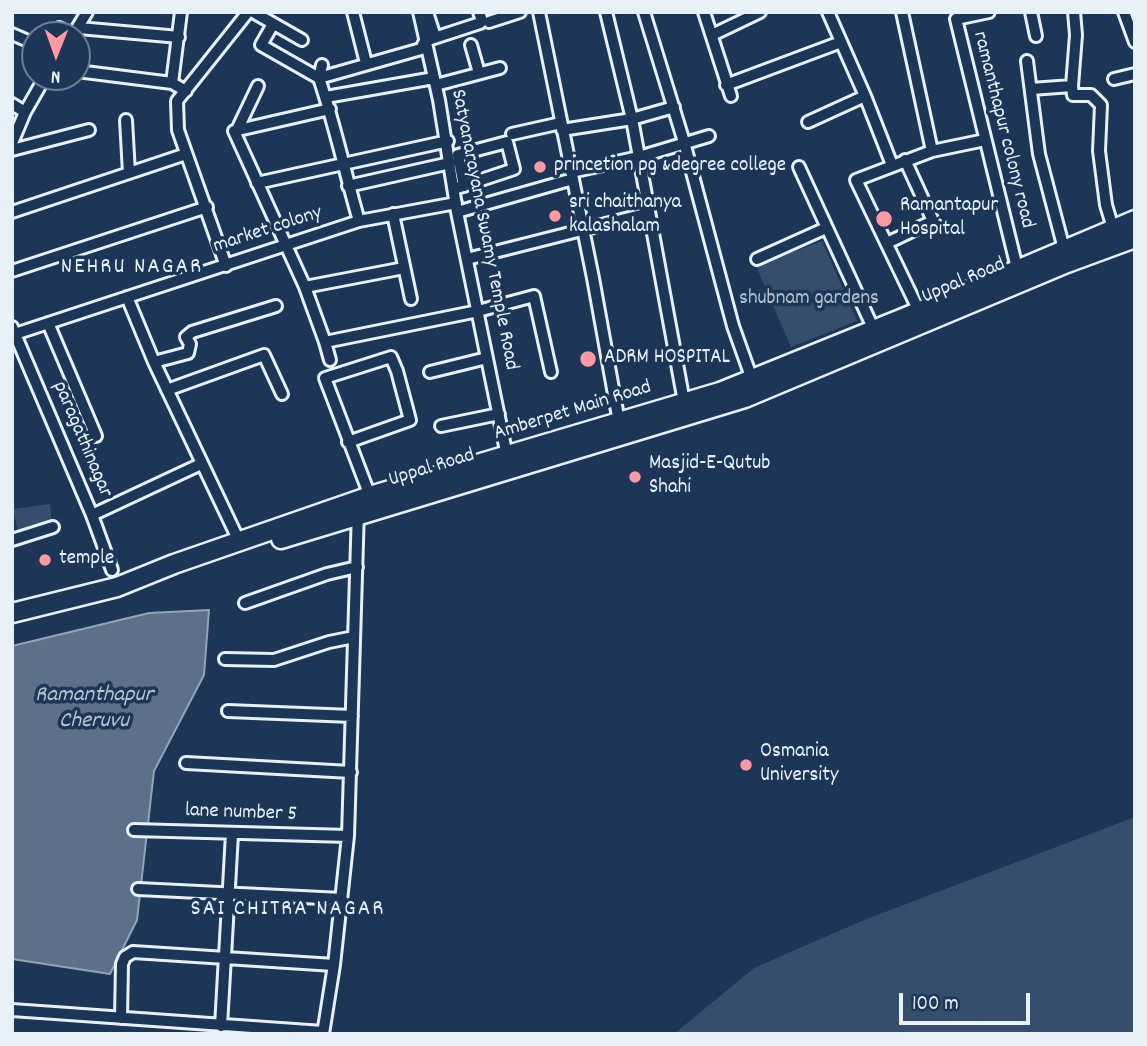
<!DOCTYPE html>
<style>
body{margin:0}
#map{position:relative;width:1147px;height:1046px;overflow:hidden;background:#1d3557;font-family:Dekko,sans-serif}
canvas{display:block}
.frame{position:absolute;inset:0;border:14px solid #e8f1f8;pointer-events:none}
.north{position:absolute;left:21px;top:21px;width:70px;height:70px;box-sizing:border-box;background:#1d3557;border:2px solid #6e8097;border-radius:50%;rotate:181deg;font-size:19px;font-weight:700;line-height:28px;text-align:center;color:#e8f1f8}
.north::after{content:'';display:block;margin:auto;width:24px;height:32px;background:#ff9aa2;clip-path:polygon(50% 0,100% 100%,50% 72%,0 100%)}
.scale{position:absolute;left:899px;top:993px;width:131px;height:32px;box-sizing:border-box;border:4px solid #e8f1f8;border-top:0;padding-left:9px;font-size:21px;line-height:24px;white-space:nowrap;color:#e8f1f8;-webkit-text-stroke:5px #1d3557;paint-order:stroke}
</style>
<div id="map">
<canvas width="1147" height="1046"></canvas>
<div class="frame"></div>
<div class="north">N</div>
<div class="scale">100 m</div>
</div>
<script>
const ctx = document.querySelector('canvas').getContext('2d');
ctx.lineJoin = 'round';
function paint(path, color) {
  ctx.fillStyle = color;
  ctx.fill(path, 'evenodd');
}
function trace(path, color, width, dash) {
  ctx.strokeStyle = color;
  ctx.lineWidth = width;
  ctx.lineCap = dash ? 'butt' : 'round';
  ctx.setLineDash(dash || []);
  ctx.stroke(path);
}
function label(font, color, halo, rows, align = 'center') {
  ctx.font = font + ' Dekko,sans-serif';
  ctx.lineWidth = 7;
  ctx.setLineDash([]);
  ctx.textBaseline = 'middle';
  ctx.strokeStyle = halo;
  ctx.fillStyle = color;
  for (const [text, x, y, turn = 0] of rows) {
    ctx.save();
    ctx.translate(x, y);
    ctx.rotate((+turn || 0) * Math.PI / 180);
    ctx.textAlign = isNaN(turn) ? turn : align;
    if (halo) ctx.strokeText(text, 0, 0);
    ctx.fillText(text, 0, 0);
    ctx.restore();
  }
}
const green = new Path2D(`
 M822 241 857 321 791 347 756 266Z
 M50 504 52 524 18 531 13 509Z
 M1135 817V1034H674L754 968 864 920Z`);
const water = new Path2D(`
 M209 610 204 675 154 771 137 920 110 974 12 959V646L149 613Z`);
const minor = new Path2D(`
 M253 12 302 40
 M353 12 366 63
 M419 12 439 100 457 212 507 456
 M427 12 435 37
 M539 12 593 278 619 422
 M606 12 632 119 684 402
 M644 12 684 142 733 326 753 382
 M704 12 731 96
 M828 12 865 96 892 165
 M902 12 932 151
 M989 12 956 19 1018 272
 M1031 12 1036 36
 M1124 12 1135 42
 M489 22 520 12
 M273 24 261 45 319 78 322 65
 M59 28 73 35
 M79 28 179 37
 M12 34 35 44
 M73 35 87 12
 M712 35 760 12
 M471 45 479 73
 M1027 61 1039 154 1064 249
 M77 71 172 83 186 91
 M1114 79 1135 74
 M172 83 181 12
 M436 85 500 68
 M726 85 841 42
 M1072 86 1073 95H1091L1101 105 1099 151 1106 205 1113 228
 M1031 89 1072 86 1076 35 1074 12
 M326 97 434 78
 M12 104 25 112
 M330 109 234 131 305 287 325 342 478 311 534 296 551 372
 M126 120 129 173
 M808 122 865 96
 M237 130 258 86
 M562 130 632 119 674 107
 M512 134 561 123
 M12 143 25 112 45 77
 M12 150 89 130
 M799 167 874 330
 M571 172 639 157 709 136
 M257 183 448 141
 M348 186 450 163
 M454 189 514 169 507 142 458 155 464 186
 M12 212 186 154
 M457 212 573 179
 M393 214 411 299
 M359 221C345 173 335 125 319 78L421 49 425 41 480 23 482 21 479 12
 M887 243 933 221 905 160
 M467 259 649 213
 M757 259 826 228
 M226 266 178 130 177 101 248 12
 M12 271 207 207
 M305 287 404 268
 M127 297 154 362 239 541
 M919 311 856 180 932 151 985 140
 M48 323 96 436
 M12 327 92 515 112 570
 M15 334 359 221 456 203
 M325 342 330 360
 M154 362 188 353 190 344 186 337 192 332 276 306
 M430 372 487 358
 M167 390 264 355 282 394
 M441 426 499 414
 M348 442 410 420 397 371 391 357 325 378 370 496
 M92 515 201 464
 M12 540 53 527
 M245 603 327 574 357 567
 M225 659 274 660 329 642 354 637
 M228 711 352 716
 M186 763 351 772
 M134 830 348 836
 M138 889 342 899
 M12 1010 323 1032
 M121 1018 122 964 125 957 133 952 334 965
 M221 1026 232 834
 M323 1034 334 965 348 836 358 510`);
const trunk = new Path2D(`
 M281 539 745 398 1067 263 1135 238
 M12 613 117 587 174 564 370 496 720 392 908 316 1135 220`);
const markers = [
 [540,167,7,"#ff9aa2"],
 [555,216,7,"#ff9aa2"],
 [884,219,9,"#ff9aa2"],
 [588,359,9,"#ff9aa2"],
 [635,477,7,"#ff9aa2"],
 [45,560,7,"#ff9aa2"],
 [746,765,7,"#ff9aa2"]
];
const streetNames = [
 ["ramanthapur colony road",1002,130,76],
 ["Satyanarayana Swamy Temple Road",483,230,79],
 ["market colony",268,231,-18],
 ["Uppal Road",964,282,-23],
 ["Amberpet Main Road",573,412,-17],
 ["paragathinagar",81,440,67],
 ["Uppal Road",432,469,-17],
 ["lane number 5",241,814,2]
];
const poiNames = [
 ["princetion pg &degree college",554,167],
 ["sri chaithanya",569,204],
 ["kalashalam",569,228],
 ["Ramantapur",900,207],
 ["Hospital",900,231],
 ["ADRM HOSPITAL",604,359],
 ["Masjid-E-Qutub",649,465],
 ["Shahi",649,489],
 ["temple",59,560],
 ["Osmania",760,753],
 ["University",760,777]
];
const parkNames = [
 ["shubnam gardens",809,300]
];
const neighbourhoodNames = [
 ["NEHRU NAGAR",132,269],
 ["SAI CHITRA NAGAR",288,911]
];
const waterNames = [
 ["Ramanthapur",94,697],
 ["Cheruvu",94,723]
];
paint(green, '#374d6c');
paint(water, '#5d7089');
trace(water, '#95a4b5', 2);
trace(minor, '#e8f1f8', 16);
trace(trunk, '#e8f1f8', 23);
trace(minor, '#1d3557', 10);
trace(trunk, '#1d3557', 18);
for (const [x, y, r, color] of markers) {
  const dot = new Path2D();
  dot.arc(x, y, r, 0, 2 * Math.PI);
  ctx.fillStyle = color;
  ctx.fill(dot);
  trace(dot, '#1d3557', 2.5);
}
label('21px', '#e8f1f8', '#1d3557', streetNames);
label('21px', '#e8f1f8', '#1d3557', poiNames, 'left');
label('21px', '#b3c0ce', '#1d3557', parkNames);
ctx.letterSpacing = '2px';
label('23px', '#e8f1f8', '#1d3557', neighbourhoodNames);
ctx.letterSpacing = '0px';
label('italic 23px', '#b7c4d1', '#1d3557', waterNames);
</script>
